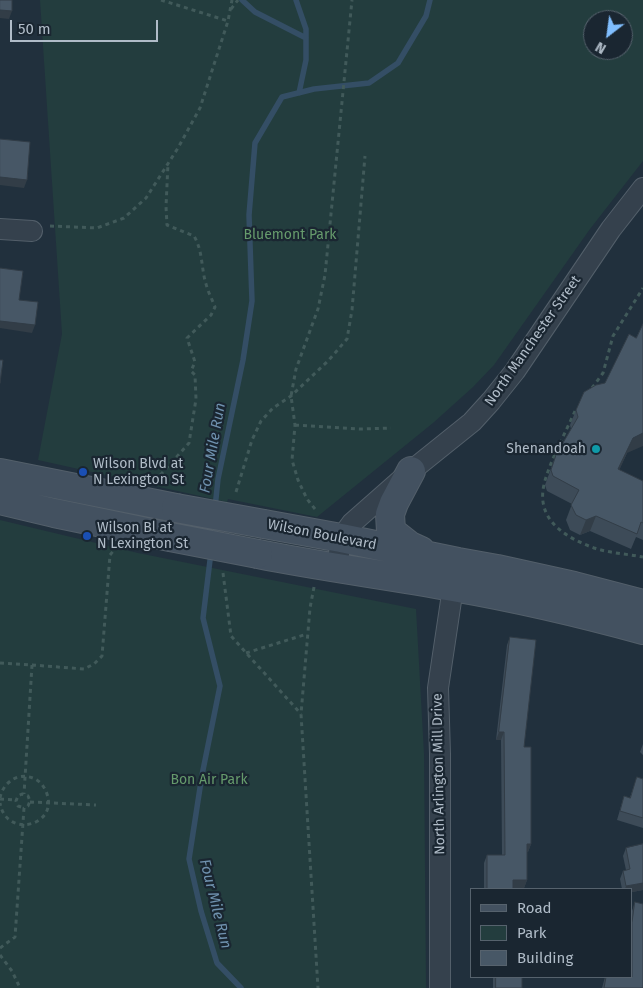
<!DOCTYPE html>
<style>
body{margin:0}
#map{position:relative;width:643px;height:988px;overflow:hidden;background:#21303d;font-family:"Fira Sans",sans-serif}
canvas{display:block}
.legend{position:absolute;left:470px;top:888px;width:162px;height:90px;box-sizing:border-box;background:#1a2631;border:1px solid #56626d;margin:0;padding:6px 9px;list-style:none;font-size:15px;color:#b0bcc8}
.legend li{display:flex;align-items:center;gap:10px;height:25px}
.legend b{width:25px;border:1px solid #56626d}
.north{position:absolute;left:583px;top:10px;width:50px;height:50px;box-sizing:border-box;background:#1a2631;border:1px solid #56626d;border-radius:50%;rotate:210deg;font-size:14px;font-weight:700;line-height:20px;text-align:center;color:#b0bcc8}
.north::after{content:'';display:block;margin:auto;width:18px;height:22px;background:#80befe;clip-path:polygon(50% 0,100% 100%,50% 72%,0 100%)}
.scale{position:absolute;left:10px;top:20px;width:148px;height:22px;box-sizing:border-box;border:2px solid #b0bcc8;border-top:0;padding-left:6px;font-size:15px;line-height:18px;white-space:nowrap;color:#b0bcc8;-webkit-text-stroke:4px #1a2631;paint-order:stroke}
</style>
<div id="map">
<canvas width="643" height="988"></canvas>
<ul class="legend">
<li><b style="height:6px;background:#435160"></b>Road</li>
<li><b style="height:14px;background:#233d3e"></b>Park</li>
<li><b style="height:14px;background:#475766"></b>Building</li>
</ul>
<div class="north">N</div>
<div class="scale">50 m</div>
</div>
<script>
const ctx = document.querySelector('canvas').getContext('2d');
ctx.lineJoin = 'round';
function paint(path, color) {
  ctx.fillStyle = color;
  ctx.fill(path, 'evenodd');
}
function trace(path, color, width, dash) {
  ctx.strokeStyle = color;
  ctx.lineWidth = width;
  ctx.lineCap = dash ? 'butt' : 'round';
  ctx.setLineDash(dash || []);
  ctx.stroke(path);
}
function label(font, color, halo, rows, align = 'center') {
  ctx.font = font + ' "Fira Sans",sans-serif';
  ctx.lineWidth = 4.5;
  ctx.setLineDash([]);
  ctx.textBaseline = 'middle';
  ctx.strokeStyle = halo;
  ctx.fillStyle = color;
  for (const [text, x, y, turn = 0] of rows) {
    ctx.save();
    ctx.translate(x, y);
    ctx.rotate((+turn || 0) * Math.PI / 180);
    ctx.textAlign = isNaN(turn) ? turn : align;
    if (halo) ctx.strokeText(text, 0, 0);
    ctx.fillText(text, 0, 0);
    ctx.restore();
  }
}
const green = new Path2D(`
 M40 0H643V161L590 229 494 365 473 387 433 423 317 517 228 499 227 502 38 460 62 334ZM593 20H623V50H593Z
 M0 520 138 553 416 609 424 754 426 988H0Z`);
const stream = new Path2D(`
 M242 0 255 12 306 38
 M296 0 306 29V60L299 93
 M215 508 218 479 243 360 252 301 249 215 255 143 282 97 314 89 369 83 398 63 426 16 430 0
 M211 552 203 618 220 686 202 775 189 859 201 911 217 963 241 988`);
const path = new Path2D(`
 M161 0 228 21
 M231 9 238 0
 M50 226 97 228 124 218 146 198 178 148 200 108 228 21 232 0
 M592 388 603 373 613 336 643 288
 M575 411C566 432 546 468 543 490 539 522 567 538 594 548 609 553 627 554 643 557
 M295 425 359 429 391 428
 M155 481 189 443 196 399 195 375 191 371 195 362 187 338 211 315 215 307C212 299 208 292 206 284 201 268 203 251 194 236L167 225 166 207 168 163
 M236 492 252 440 261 421 273 408 291 396 328 361 347 339 352 310 365 156
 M315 509 307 499 298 480 292 460 295 425 291 396 296 369 318 309 325 275 352 0
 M223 573 231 636 301 714
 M314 587 310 608 301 714 318 988
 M246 653 307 634
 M0 663 32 665 24 794
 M32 665 84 669 94 664 102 656 110 555 115 549
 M0 798C3 782 19 771 35 779 41 782 45 788 47 794 58 826 6 839 0 803
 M0 799 16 800
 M30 802 96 805
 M0 948 15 937 24 808 28 806 30 801 28 796 22 794 18 796 16 801 18 806 24 808
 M0 955 12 971 20 988`);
const street = new Path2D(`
 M0 229 32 231
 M337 569 341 538 352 523 411 471 472 422 491 401 515 371 611 229 643 188
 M440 988V754L438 688 455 574`);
const secondary = new Path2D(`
 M411 471 394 503 390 514 391 531 410 546 421 551
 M0 473 176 508
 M0 500 54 513 170 537
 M264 524 341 538 458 562 497 569 574 586 643 604
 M258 554C323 567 388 575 453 587 517 598 581 613 643 630`);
const secondaryBridge = new Path2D(`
 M176 508 264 524
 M170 537 258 554`);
const wall = new Path2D(`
 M576 410 627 453 619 470 643 481V540L636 537 631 549 590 531 580 535 570 530 566 520 572 504 547 491 545 485 556 455 571 429 570 425Z
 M510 637 524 747 531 844 528 852H527V880L524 888 484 889V863L487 855H502L501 740H496L507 645Z
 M643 744V755L640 752Z
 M637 777 643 779V828L617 820 624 796 630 798Z
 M626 848 643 890 632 892V889H622L620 879 623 871 626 870 623 856Z
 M635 902 643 988H602L605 977H632V911Z
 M493 977H522V988H493Z`);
const shadedWall = new Path2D(`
 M0 10 12 11 9 19 0 18Z
 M0 177 27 180 24 188 0 185Z
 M0 321 35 325 32 333 0 328Z
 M643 433V446L627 453 613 484 618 469 633 438Z
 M596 516 590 531 580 535 586 520Z
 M499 732H504L501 740H496Z
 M527 844H531L528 852H524Z
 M513 880H527L524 888H510Z
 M643 883V890L632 892V889H625L626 886Z`);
const building = new Path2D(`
 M0 0H12V11L0 10Z
 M0 139 30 142 27 180 0 177Z
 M0 268 23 271 19 300 38 302 35 325 0 321Z
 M643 324V433L633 438 618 469 643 481V523L641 522 637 534 596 516 586 520 576 515 571 505 579 490 553 476 551 470 556 455 578 417 576 410 584 392 596 385 605 383 629 334 636 338Z
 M0 360H3L0 383Z
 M510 637 536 640 524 747H531V844H527V880H513V889H487V855H505L504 732H499Z
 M637 777 643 779V818L620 811 624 796 630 798Z
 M643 844V883L626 886 623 871 630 869 626 848Z
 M635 902 643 904V988H604L606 977H632V923Z
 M496 977H522V988H496Z`);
const markers = [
 [596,449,5,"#0f9aa8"],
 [83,472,5,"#1a4fb4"],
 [87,536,5,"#1a4fb4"]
];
const parkNames = [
 ["Bluemont Park",290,235],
 ["Bon Air Park",209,780]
];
const streetNames = [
 ["North Manchester Street",533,341,-55],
 ["Wilson Boulevard",322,535,11],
 ["North Arlington Mill Drive",439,774,-91]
];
const poiNames = [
 ["Shenandoah",586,449,"right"],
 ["Wilson Blvd at",93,464],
 ["N Lexington St",93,480],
 ["Wilson Bl at",97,528],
 ["N Lexington St",97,544]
];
const waterNames = [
 ["Four Mile Run",213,448,-80],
 ["Four Mile Run",215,904,76]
];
paint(green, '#233d3e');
trace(stream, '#344e65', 5.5);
trace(street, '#535f6a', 22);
trace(secondary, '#535f6a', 30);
trace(path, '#415a5a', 3, [4, 4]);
trace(street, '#35414d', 20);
trace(secondary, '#435160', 28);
trace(secondaryBridge, '#535f6a', 30, []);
trace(secondaryBridge, '#435160', 28);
paint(wall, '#3d4b58');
paint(shadedWall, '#323d47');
paint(building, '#475766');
trace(building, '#323d47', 1);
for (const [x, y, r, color] of markers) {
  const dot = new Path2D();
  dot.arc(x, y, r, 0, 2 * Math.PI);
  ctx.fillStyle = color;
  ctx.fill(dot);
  trace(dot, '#1a2631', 2);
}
label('14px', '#669b6c', '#1a2631', parkNames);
label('14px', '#b0bcc8', '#1a2631', streetNames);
label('14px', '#b0bcc8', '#1a2631', poiNames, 'left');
label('italic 15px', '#6f91ae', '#1a2631', waterNames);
</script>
